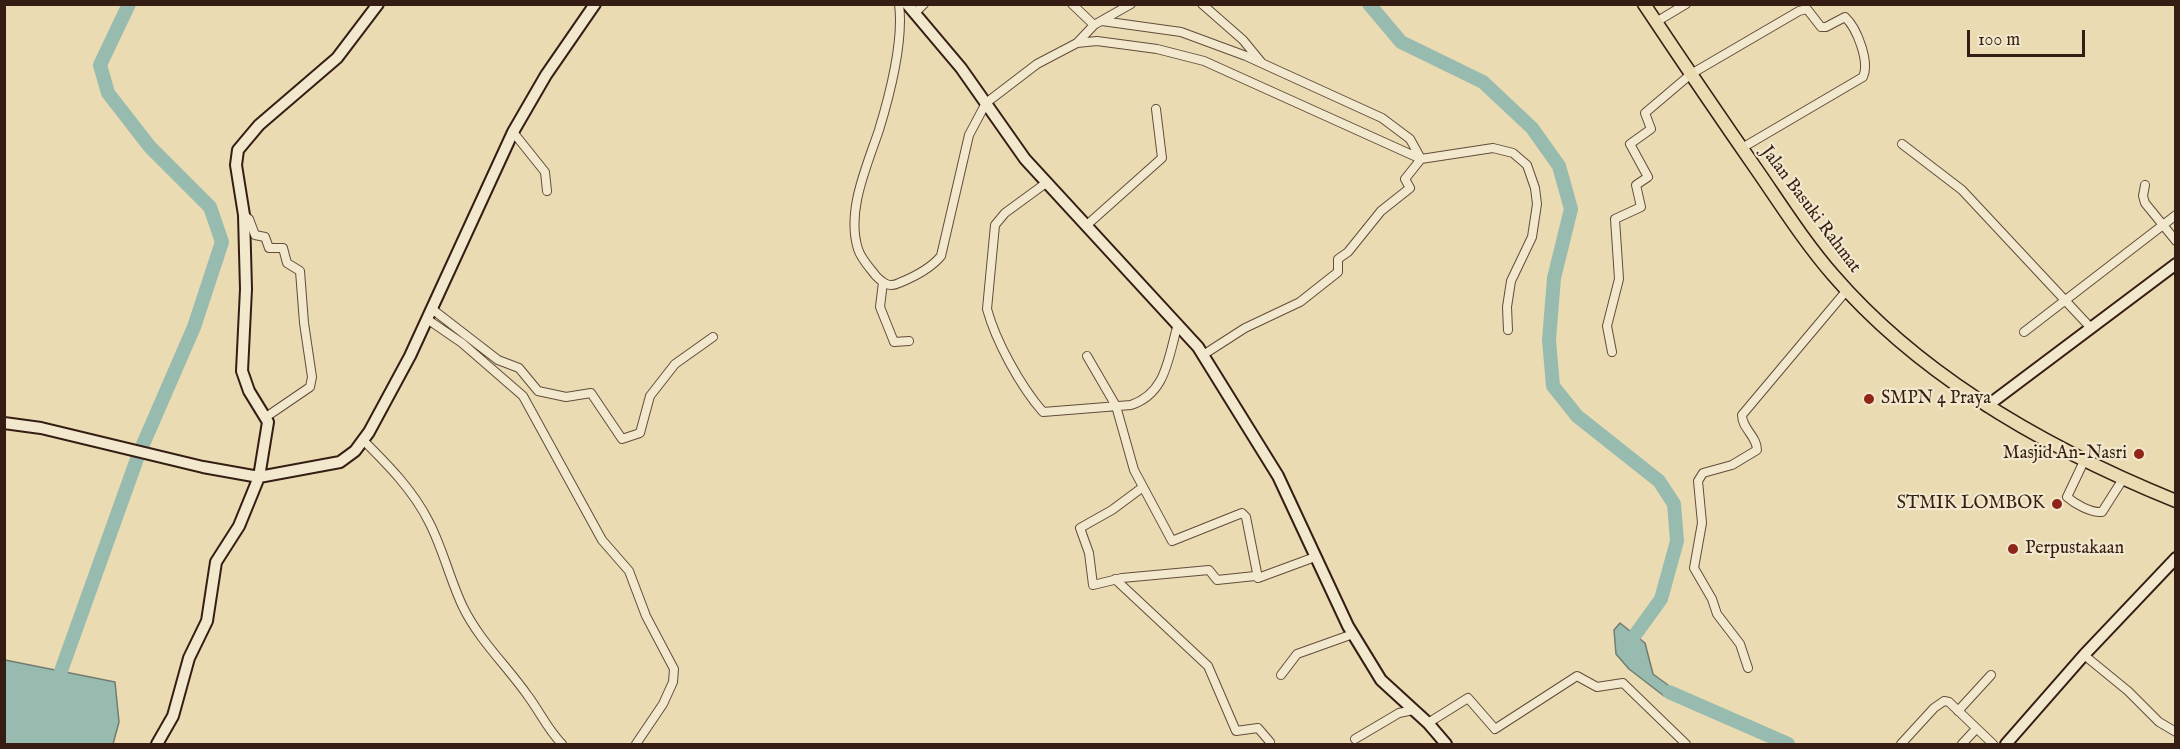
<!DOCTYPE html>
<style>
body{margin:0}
#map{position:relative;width:2180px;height:749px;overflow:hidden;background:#eadbb2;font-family:"IM FELL English",serif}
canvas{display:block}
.frame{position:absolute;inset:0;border:6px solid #361d13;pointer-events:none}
.scale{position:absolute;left:1967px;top:30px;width:118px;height:27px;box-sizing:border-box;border:3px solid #361d13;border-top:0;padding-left:8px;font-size:18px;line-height:21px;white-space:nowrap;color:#361d13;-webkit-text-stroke:4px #f1e8cd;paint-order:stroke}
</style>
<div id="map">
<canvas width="2180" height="749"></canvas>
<div class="frame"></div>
<div class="scale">100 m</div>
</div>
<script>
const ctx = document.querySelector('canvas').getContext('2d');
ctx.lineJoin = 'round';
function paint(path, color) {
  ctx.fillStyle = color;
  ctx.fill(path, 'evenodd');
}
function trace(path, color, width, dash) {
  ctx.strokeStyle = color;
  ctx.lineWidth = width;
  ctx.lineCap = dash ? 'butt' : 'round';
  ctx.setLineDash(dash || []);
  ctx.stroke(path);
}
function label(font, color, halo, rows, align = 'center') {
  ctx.font = font + ' "IM FELL English",serif';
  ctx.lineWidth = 4.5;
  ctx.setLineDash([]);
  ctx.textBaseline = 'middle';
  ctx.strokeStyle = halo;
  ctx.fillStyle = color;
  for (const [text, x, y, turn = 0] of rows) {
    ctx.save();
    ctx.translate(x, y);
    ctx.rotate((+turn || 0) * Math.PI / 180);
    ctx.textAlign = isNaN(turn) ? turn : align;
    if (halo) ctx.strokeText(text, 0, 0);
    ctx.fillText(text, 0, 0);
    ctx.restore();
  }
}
const water = new Path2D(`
 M1620 623 1645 643 1653 674 1672 688 1664 696 1629 669 1616 654 1614 630Z
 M5 660 115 682 119 722 113 744H5Z`);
const river = new Path2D(`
 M1369 4 1401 42 1483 82 1532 128 1559 166 1571 209 1554 278 1549 340 1553 386 1577 416 1659 481 1674 504 1677 541 1661 599 1635 635
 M61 671 138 456 194 327 222 242 210 207 150 147 108 93 100 65 129 4
 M1669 692 1788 744`);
const street = new Path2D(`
 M899 4C904 42 890 94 879 130 867 166 846 211 858 249 861 259 870 268 876 276 883 283 889 288 899 283 914 277 931 268 941 256L969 135 986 103 1037 64 1077 43 1097 41 1157 49 1204 61 1421 159 1493 148 1513 153 1527 165 1535 188 1537 204 1532 237 1511 281 1507 307 1508 330
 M1072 4 1094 25
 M1202 4 1243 40 1261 62
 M915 13 924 4
 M1102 21 1181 32 1246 56 1382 118 1410 139 1421 159 1405 179 1410 188 1381 211 1348 252 1338 259V272L1300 302 1245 328 1203 355
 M1656 22 1686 4
 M1077 43 1094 25 1131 4
 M513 132 545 172 547 191
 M1902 144 1962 190 2090 327
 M1046 183 1005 213 995 225 987 309C996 342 1021 387 1043 412L1131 405C1167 393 1168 357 1178 324
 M2145 185 2143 196 2145 203 2176 241
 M244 215 249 219 255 235 265 237 269 248H283L287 263 300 271 304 323 312 377 310 387 266 417
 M1088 224 1162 158 1156 109
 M883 282 880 307 894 342 909 341
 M432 309 498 360 519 368 538 391 566 397 591 393 622 439 640 433 650 396 675 364 713 337
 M427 319 462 343 523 396 602 540 629 571 646 616 674 669 673 682 663 704 636 744
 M2024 332 2176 215
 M1612 352 1607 326 1619 279 1615 219 1641 207 1636 185 1648 177 1630 144 1651 129 1645 113 1691 74 1799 11 1807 9 1821 27H1826L1845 17C1857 28 1870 62 1863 77L1742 148
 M1087 356 1116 406 1134 470 1172 541 1242 513 1246 517 1258 578 1315 557
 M363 440C388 465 413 490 429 522 443 549 450 580 463 607 479 640 507 666 528 696 540 712 548 730 562 744
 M2085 459 2067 497C2075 504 2091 513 2102 512L2123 479
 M1143 487 1112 510 1080 528 1089 553 1093 585 1122 578 1209 570 1217 580 1255 576
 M1115 579 1208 666 1236 731 1258 728 1270 742
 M2084 655 2128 691 2159 722 2176 732
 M1748 668 1740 644 1717 614 1712 599 1694 568 1702 523 1698 481 1703 473 1732 465 1757 450C1757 436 1742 429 1742 415L1847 290
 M1281 675 1297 654 1353 634
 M1958 711 1991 675
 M1428 723 1468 698 1495 729 1577 676 1597 687 1623 683 1686 744
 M1355 739 1399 713 1413 710
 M1901 744 1934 708 1944 701 1949 702 1993 744
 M1962 744 1976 729`);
const secondary = new Path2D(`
 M907 4 961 68 1025 159 1198 347 1278 476 1348 626 1381 680 1428 723 1446 744
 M1987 406 2176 264
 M4 423 41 428 203 467 259 477 268 422 249 391 242 371 246 289 244 215 236 165 238 150 259 125 337 58 378 4
 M157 744 173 716 189 658 207 621 216 562 239 526 259 477 340 462 355 451 369 432 410 356 513 132 546 75 595 4
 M2006 744 2084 655 2176 558`);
const primary = new Path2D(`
 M1644 4C1682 61 1720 117 1759 173 1783 208 1806 244 1834 276 1924 380 2050 450 2176 501`);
const markers = [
 [1869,399,6,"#8f2418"],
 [2139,454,6,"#8f2418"],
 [2057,504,6,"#8f2418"],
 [2013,549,6,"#8f2418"]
];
const streetNames = [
 ["Jalan Basuki Rahmat",1810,210,53]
];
const poiNames = [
 ["SMPN 4 Praya",1881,399],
 ["Masjid An-Nasri",2127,454,"right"],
 ["STMIK LOMBOK",2045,504,"right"],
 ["Perpustakaan",2025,549]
];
paint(water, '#98bbaf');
trace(water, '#717c71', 1.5);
trace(river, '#98bbaf', 14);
trace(street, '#634c3b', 10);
trace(secondary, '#361d13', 14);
trace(primary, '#361d13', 15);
trace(street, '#f1e8cd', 8);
trace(secondary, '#f1e8cd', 10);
trace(primary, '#eadbb2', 12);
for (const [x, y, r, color] of markers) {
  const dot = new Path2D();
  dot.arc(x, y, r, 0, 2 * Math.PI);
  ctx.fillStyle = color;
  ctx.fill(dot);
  trace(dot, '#f1e8cd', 2);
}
label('18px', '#361d13', '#f1e8cd', streetNames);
label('18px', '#361d13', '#f1e8cd', poiNames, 'left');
</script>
